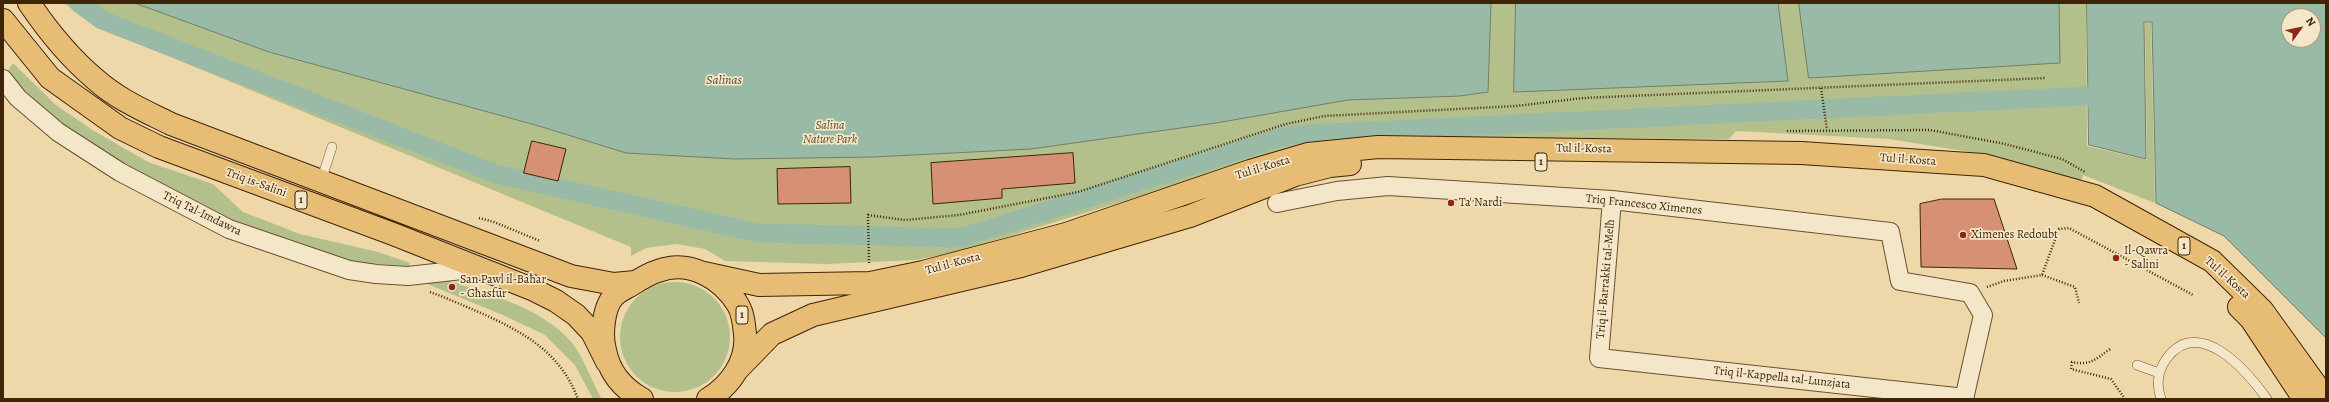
<!DOCTYPE html>
<meta charset="utf-8">
<style>
body{margin:0}
#map{position:relative;width:2329px;height:402px;overflow:hidden;background:#eed8aa;font-family:Alegreya,serif}
canvas{display:block}
.frame{position:absolute;inset:0;border:4px solid #3f2407;pointer-events:none}
.north{position:absolute;left:2281px;top:8px;width:40px;height:40px;box-sizing:border-box;background:#f4e6c8;border:1px solid #ac987b;border-radius:50%;rotate:57deg;font-size:11px;font-weight:700;line-height:16px;text-align:center;color:#3f2407}
.north::after{content:'';display:block;margin:auto;width:14px;height:18px;background:#8f2418;clip-path:polygon(50% 0,100% 100%,50% 72%,0 100%)}
</style>
<div id="map">
<canvas width="2329" height="402"></canvas>
<div class="frame"></div>
<div class="north">N</div>
</div>
<script>
const ctx = document.querySelector('canvas').getContext('2d');
ctx.lineJoin = 'round';
function paint(path, color) {
  ctx.fillStyle = color;
  ctx.fill(path, 'evenodd');
}
function trace(path, color, width, dash) {
  ctx.strokeStyle = color;
  ctx.lineWidth = width;
  ctx.lineCap = dash ? 'butt' : 'round';
  ctx.setLineDash(dash || []);
  ctx.stroke(path);
}
function label(font, color, halo, rows, align = 'center') {
  ctx.font = font + ' Alegreya,serif';
  ctx.lineWidth = 3.5;
  ctx.setLineDash([]);
  ctx.textBaseline = 'middle';
  ctx.strokeStyle = halo;
  ctx.fillStyle = color;
  for (const [text, x, y, turn = 0] of rows) {
    ctx.save();
    ctx.translate(x, y);
    ctx.rotate((+turn || 0) * Math.PI / 180);
    ctx.textAlign = isNaN(turn) ? turn : align;
    if (halo) ctx.strokeText(text, 0, 0);
    ctx.fillText(text, 0, 0);
    ctx.restore();
  }
}
const green = new Path2D(`
 M63 3H2086L2087 146 2147 160 2145 23H2151L2155 203 2083 175 2081 182 1995 156 1889 139 1736 131 1729 139 1546 138 1299 148 960 251 916 260 827 264 725 261 705 249 677 244 646 248 631 256V247L105 30Z
 M13 63 56 105 94 131 148 162 213 184 243 212 300 234 378 252 410 263 409 266 361 263 305 249 244 228 137 171 49 118 5 75Z
 M445 279C488 295 541 306 572 343 582 354 593 384 602 399H593L575 365 545 335 505 316 420 281Z
 M620 337a55 55 0 1 1 110 0a55 55 0 1 1-110 0Z`);
const water = new Path2D(`
 M135 3H1491L1488 92 1460 96 1348 100 1216 123 1031 149 874 157 734 159 626 153 539 126 269 52Z
 M1516 3H1778L1788 81 1514 92Z
 M1799 3H2059L2060 63 1809 78Z
 M2087 3H2326V338L2224 236 2156 203 2152 22H2144L2146 159 2089 145ZM2289 16H2313V40H2289Z`);
const canal = new Path2D(`
 M79 3 102 20 496 174 758 233 960 238 1289 135 2088 96`);
const building = new Path2D(`
 M532 141 566 149 558 181 524 173Z
 M1073 153 1075 183 1002 189V198L933 204 931 163Z
 M850 167 851 203 778 204 777 169Z
 M1942 199H1994L2017 269 1921 267 1920 204Z`);
const path = new Path2D(`
 M1821 88 1827 130
 M1787 131 1930 130 2005 144 2062 159 2085 172
 M479 218 494 222 540 241
 M869 263 868 215 905 220 959 215 1078 192 1286 124 1324 116 1516 106 1583 98 2046 78
 M2042 275 2075 287 2079 303
 M1987 287 2004 281 2042 275 2059 229 2069 228 2193 295
 M430 292C447 298 464 306 481 313 525 333 560 352 578 399
 M2110 349C2096 359 2090 366 2072 362L2071 369 2111 379 2125 399`);
const service = new Path2D(`
 M321 181 332 147
 M2137 365 2159 373
 M2161 399C2156 385 2158 370 2167 358 2199 315 2247 371 2267 399`);
const minor = new Path2D(`
 M3 79 18 98 58 132 120 172 229 229 349 270 376 274 408 276 480 268
 M1612 200 1599 358 1965 398
 M1277 203 1337 191 1388 186 1612 200 1890 232 1900 281 1970 293 1983 315 1964 399`);
const trunk = new Path2D(`
 M29 3C48 31 69 57 95 79 117 99 145 111 171 124L571 276 614 284 635 282
 M3 20 50 78 120 128 159 147 393 234 532 289 556 301 576 315 592 332 607 362
 M704 273 759 285 870 283 923 272 1066 234 1250 171 1308 154 1378 147 1801 153 1984 165 2095 196 2212 261 2262 310 2326 399
 M2239 307 2251 319 2304 399
 M737 370 772 334 813 315 1021 266 1190 216 1295 175 1330 166 1350 164
 M642 399C622 388 609 372 605 350 601 335 603 306 615 295 619 291 626 288 631 285 639 280 648 274 658 271 689 259 722 278 738 305 743 313 744 324 745 334 748 361 730 386 708 399`);
const markers = [
 [1451,203,4,"#8f2418"],
 [1963,235,4,"#8f2418"],
 [2116,258,4,"#8f2418"],
 [452,287,4,"#8f2418"]
];
const shields = [
 [1541,162,12],
 [301,200,12],
 [2184,246,12],
 [742,315,12]
];
const shieldNames = [
 ["1",1541,162],
 ["1",301,200],
 ["1",2184,246],
 ["1",742,315]
];
const parkNames = [
 ["Salina",830,126],
 ["Nature Park",830,140]
];
const streetNames = [
 ["Tul il-Kosta",1584,149,1],
 ["Tul il-Kosta",1908,160,4],
 ["Tul il-Kosta",1263,168,-17],
 ["Triq is-Salini",256,183,20],
 ["Triq Francesco Ximenes",1644,205,6],
 ["Triq Tal-Imdawra",202,214,26],
 ["Tul il-Kosta",953,264,-15],
 ["Tul il-Kosta",2227,278,42],
 ["Triq il-Barrakki tal-Melħ",1606,279,-85],
 ["Triq il-Kappella tal-Lunzjata",1782,378,6]
];
const poiNames = [
 ["Ta' Nardi",1459,203],
 ["Ximenes Redoubt",1971,235],
 ["Il-Qawra",2124,251],
 ["- Salini",2124,265],
 ["San Pawl il-Baħar",460,280],
 ["- Għasfur",460,294]
];
const waterNames = [
 ["Salinas",724,81]
];
paint(green, '#b4c08c');
paint(water, '#99baa7');
trace(water, '#757e67', 1);
trace(canal, '#99baa7', 19);
paint(building, '#d69074');
trace(building, '#3f2407', 1);
trace(service, '#6b5130', 10);
trace(minor, '#6b5130', 20);
trace(trunk, '#3f2407', 24);
trace(path, '#3f2407', 2.5, [1, 2]);
trace(service, '#f4e6c8', 9);
trace(minor, '#f4e6c8', 18);
trace(trunk, '#e7bc75', 22);
for (const [x, y, r, color] of markers) {
  const dot = new Path2D();
  dot.arc(x, y, r, 0, 2 * Math.PI);
  ctx.fillStyle = color;
  ctx.fill(dot);
  trace(dot, '#f4e6c8', 1.5);
}
for (const [x, y, w] of shields) {
  const box = new Path2D();
  box.roundRect(x - w / 2, y - 9, w, 18, 3);
  ctx.fillStyle = '#f4e6c8';
  ctx.fill(box);
  trace(box, '#3f2407', 1);
}
label('bold 11px', '#3f2407', null, shieldNames);
label('italic 12px', '#5c4b28', '#f4e6c8', parkNames);
label('12px', '#3f2407', '#f4e6c8', streetNames);
label('12px', '#3f2407', '#f4e6c8', poiNames, 'left');
label('italic 13px', '#564a2f', '#f4e6c8', waterNames);
</script>
